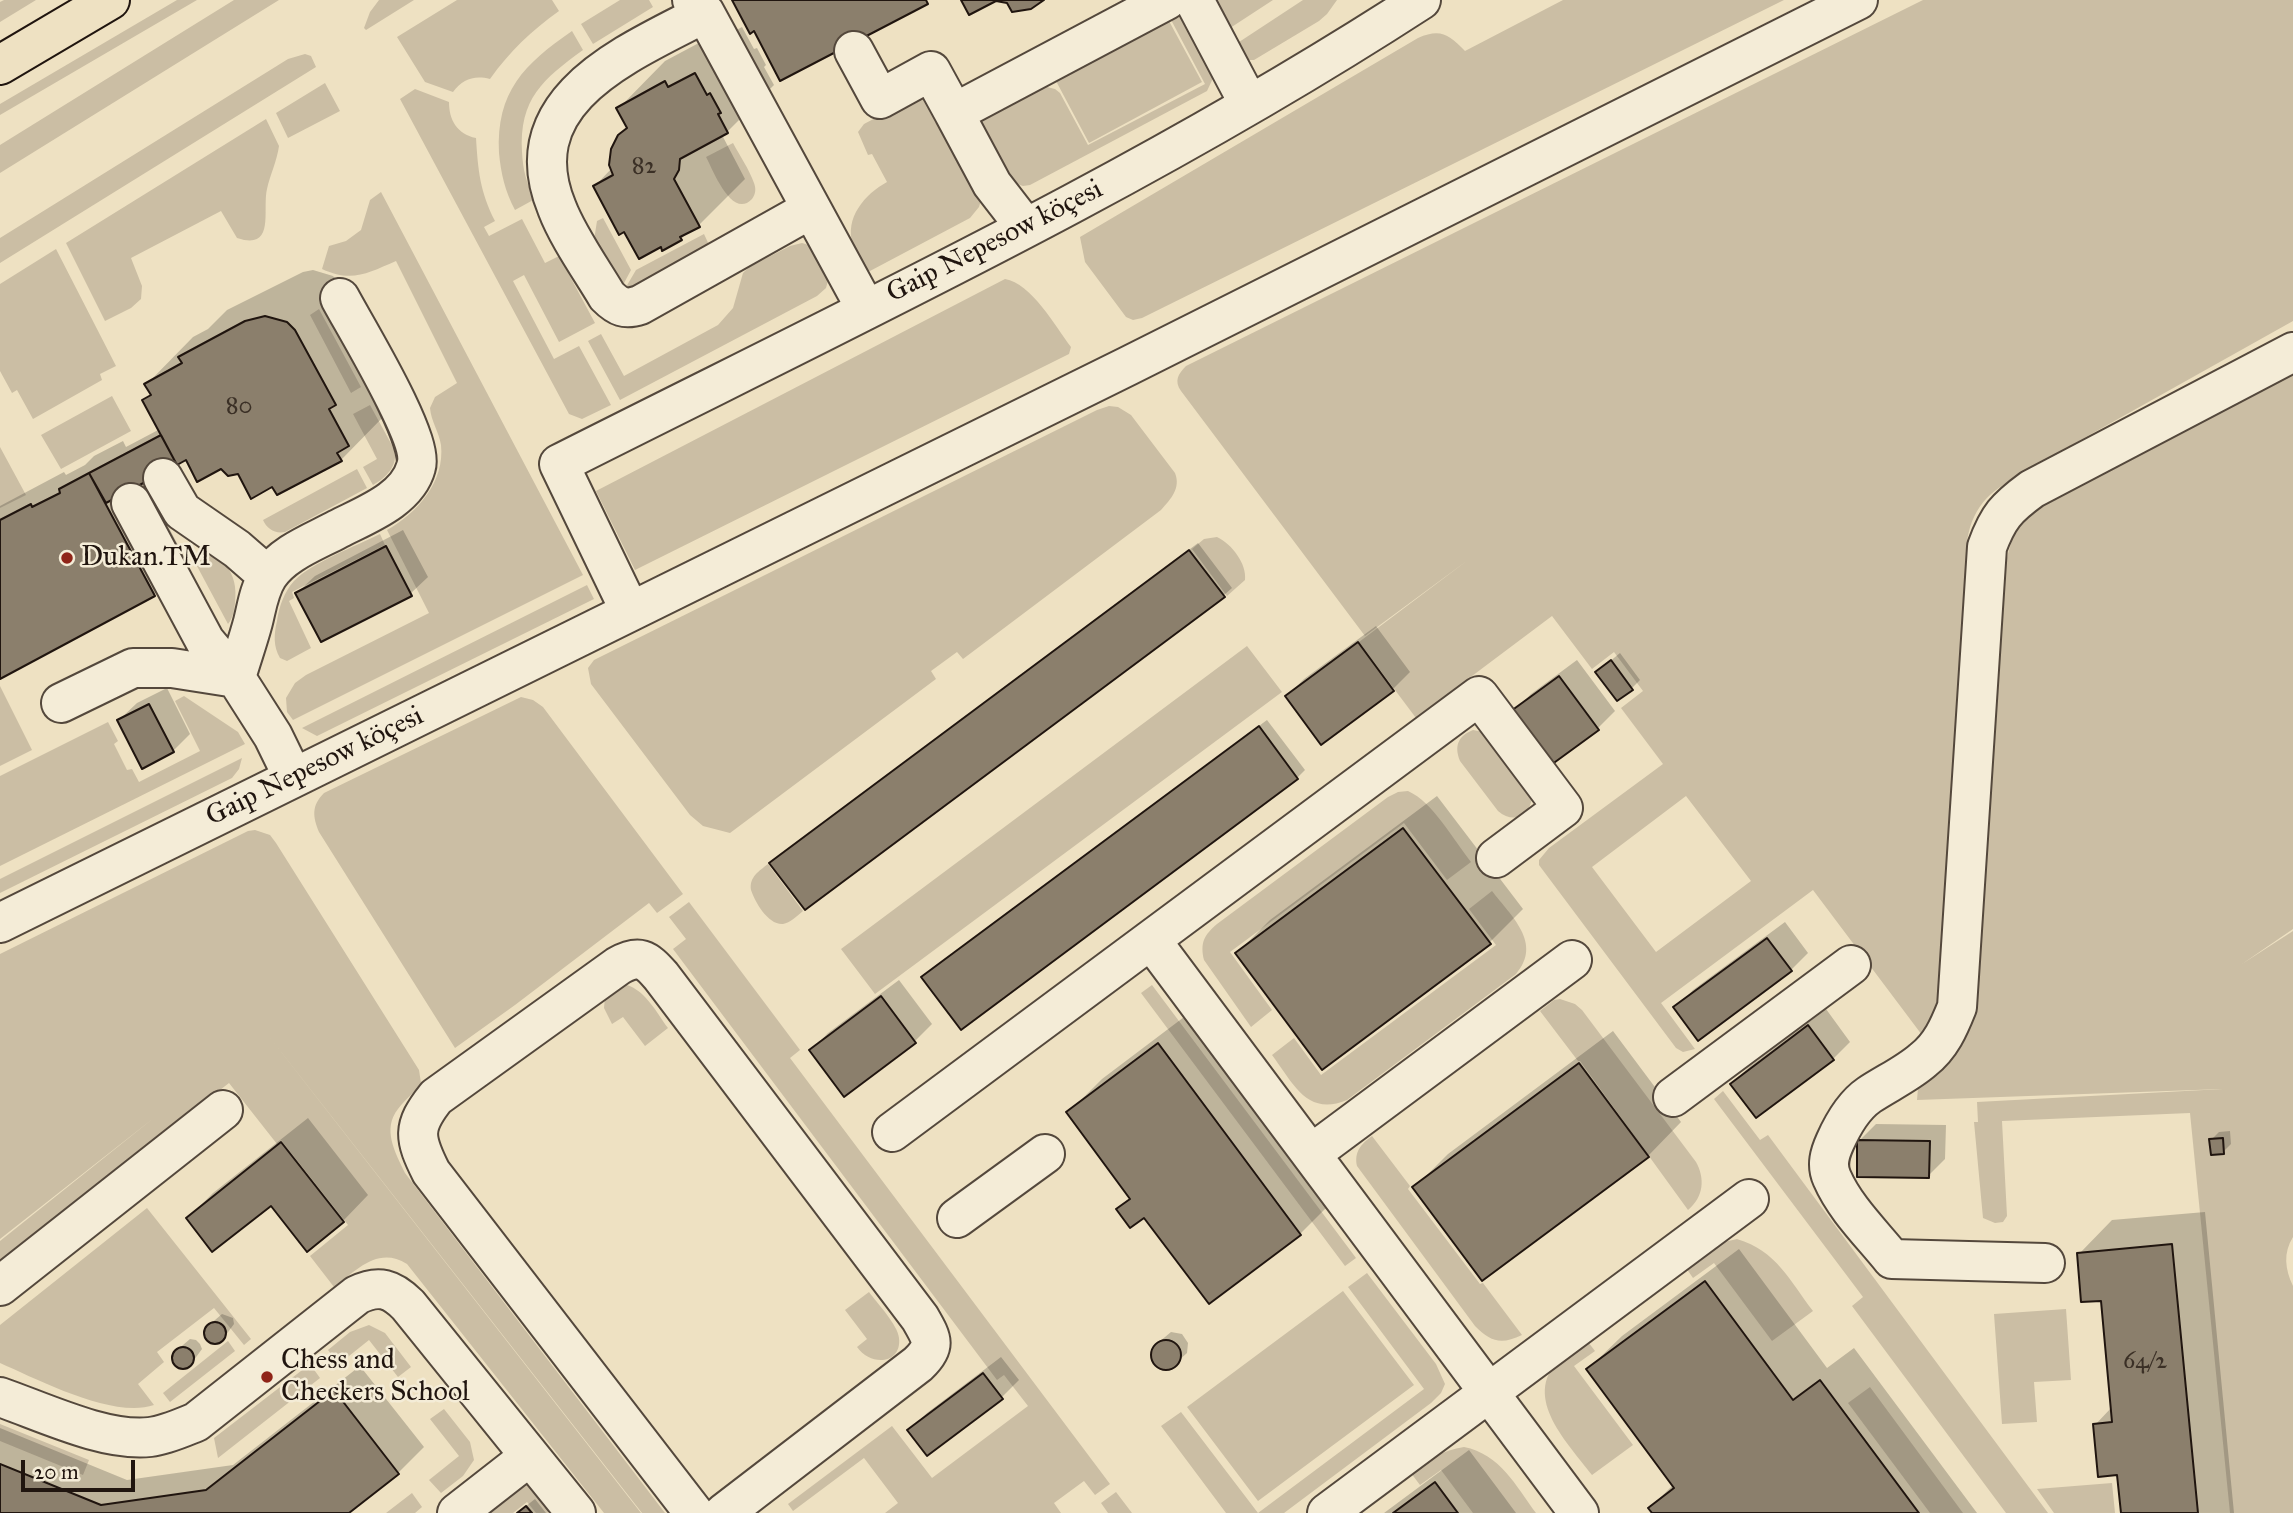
<!DOCTYPE html>
<meta charset="utf-8">
<style>
body{margin:0}
#map{position:relative;width:2293px;height:1513px;overflow:hidden;background:#eee1c2;font-family:"IM FELL Great Primer",serif}
canvas{display:block}
.scale{position:absolute;left:21px;top:1460px;width:114px;height:32px;box-sizing:border-box;border:4px solid #20150f;border-top:0;padding-left:9px;font-size:21px;line-height:24px;white-space:nowrap;color:#20150f;-webkit-text-stroke:5px #f4ecd7;paint-order:stroke}
</style>
<div id="map">
<canvas width="2293" height="1513"></canvas>
<div class="scale">20 m</div>
</div>
<script>
const ctx = document.querySelector('canvas').getContext('2d');
ctx.lineJoin = 'round';
function paint(path, color) {
  ctx.fillStyle = color;
  ctx.fill(path, 'evenodd');
}
function trace(path, color, width, dash) {
  ctx.strokeStyle = color;
  ctx.lineWidth = width;
  ctx.lineCap = dash ? 'butt' : 'round';
  ctx.setLineDash(dash || []);
  ctx.stroke(path);
}
function label(font, color, halo, rows, align = 'center') {
  ctx.font = font + ' "IM FELL Great Primer",serif';
  ctx.lineWidth = 5;
  ctx.setLineDash([]);
  ctx.textBaseline = 'middle';
  ctx.strokeStyle = halo;
  ctx.fillStyle = color;
  for (const [text, x, y, turn = 0] of rows) {
    ctx.save();
    ctx.translate(x, y);
    ctx.rotate((+turn || 0) * Math.PI / 180);
    ctx.textAlign = isNaN(turn) ? turn : align;
    if (halo) ctx.strokeText(text, 0, 0);
    ctx.fillText(text, 0, 0);
    ctx.restore();
  }
}
const green = new Path2D(`
 M4 0H36L0 22V2Z
 M177 0H197L0 115V104Z
 M234 0H279L0 173V145Z
 M379 0H414L366 30 364 28 370 12Z
 M457 0H552L559 11C531 31 510 51 490 79 474 75 463 79 453 92L425 82 397 37Z
 M620 0H649L653 7 593 44 581 24Z
 M1217 0H1273L1224 32 1216 3Z
 M1303 0H1337L1327 14 1319 21 1254 60H1247L1233 46Z
 M1563 0H1784L1142 318 1133 320 1126 317 1085 262 1080 237 1418 38C1441 28 1449 35 1465 51Z
 M1923 0H2293V321L2018 475C2009 481 1999 487 1991 494 1968 514 1962 549 1969 576L1941 998 1925 1039 1813 890 1661 1003 1695 1049 1683 1052 1676 1048 1539 865V860L1549 848 1663 764 1621 708 1643 691 1614 652 1592 669 1552 616 1416 718 1359 642 1468 560 1365 636 1181 391C1174 381 1178 374 1186 366ZM1686 796 1751 881 1656 952 1592 867Z
 M1183 8 1215 74 1207 91 1030 185 1023 186 1011 182 977 119 1043 86 1055 89 1060 93 1088 145 1205 84 1169 16Z
 M1169 21 1202 82 1089 143 1056 81Z
 M572 31 583 50C543 79 519 99 522 152 523 170 526 183 535 199L515 210C505 191 501 174 499 153 496 92 524 64 572 31Z
 M305 54 311 56 316 67 0 263V238L288 59Z
 M325 83 340 111 288 138 276 113Z
 M415 89 449 102C449 120 457 134 476 138 478 170 480 192 495 221L484 227 489 236 522 219 545 263 559 256 595 323 559 342 524 275 513 281 554 359 579 346 611 405 582 419 569 414 400 99Z
 M925 94 981 200 979 207 970 218 870 271 865 270C861 262 856 254 853 245 844 218 865 194 887 182L872 154 868 155 858 132 864 124 919 95Z
 M266 119 279 146C277 161 270 175 267 189 262 210 276 251 237 238L221 211 131 258 142 286 141 299 131 308 105 321 66 243Z
 M733 143C740 156 749 169 754 183 756 188 756 194 752 199 732 220 713 170 706 157Z
 M381 192 583 575 293 720 287 712 286 698 295 683 306 675 429 613 387 530C417 513 445 482 441 445 439 432 431 421 430 408L435 397 457 383 396 261C368 273 352 283 322 269L329 246 346 241 361 230 370 200Z
 M603 218 631 270 623 285 594 240 597 221Z
 M704 234 710 247 636 287H626L636 270Z
 M802 243 812 246 829 277 826 288 817 296 620 400 588 341 601 334 624 376 718 325 733 308 743 273 749 267 790 246Z
 M56 249 116 366 100 374 102 380 33 419 17 390 12 393 0 371V284Z
 M1005 279C1031 283 1056 327 1071 347L1069 354 635 570 596 491Z
 M319 309 361 387 351 393 310 315Z
 M2293 369V929L2242 964 2293 931V1237C2283 1253 2285 1269 2293 1286V1513H2230L2190 1113 2002 1121 2007 1216 2003 1222 1995 1223 1983 1218 1974 1122H1978L1977 1102 2223 1089 1917 1100 1918 1088 1937 1074 1959 1047 2000 600C2006 566 2006 537 2031 511Z
 M112 396 131 431 61 469 41 435Z
 M370 405 394 449C399 465 386 478 373 485L363 467 377 459 353 414Z
 M1109 406 1118 407 1131 415 1175 473C1181 488 1171 499 1161 510L963 659 957 652 931 671 936 679 730 833 703 826 690 815 591 684 588 668 594 660 600 657 1097 410Z
 M0 447 26 495 0 508Z
 M357 469 367 488 285 532C275 534 267 529 263 520Z
 M380 534 385 545 292 592 294 598 289 601 311 648 287 661 280 658C273 646 274 634 277 621 279 607 284 592 294 581 311 563 356 546 380 534Z
 M1217 537C1232 544 1247 564 1245 580L1227 596 1192 549 1204 539Z
 M190 553C222 553 239 571 235 603 234 611 233 618 228 624Z
 M587 585 594 599 317 736 302 728Z
 M1247 646 1282 692 875 994 841 949Z
 M0 686 32 750 0 766Z
 M184 696 238 732 245 744 0 866V776L108 722 118 741 114 744 127 770 132 769 139 782 200 751 175 701Z
 M521 697 533 700 543 707 683 894 657 913 649 903 515 1005 455 1048 319 832C313 817 311 806 324 793Z
 M1473 730 1483 732 1532 797C1530 817 1513 824 1498 811L1460 761C1454 746 1458 736 1473 730Z
 M242 758 239 769 232 778 0 893V879Z
 M1408 791C1433 802 1454 841 1471 862L1447 880 1404 823 1230 952 1272 1010 1251 1027 1204 960C1200 943 1204 935 1217 924L1388 797 1398 792Z
 M255 830 270 835 276 843 419 1070 421 1083C415 1093 405 1099 398 1109 382 1129 395 1152 405 1173L665 1513H642L264 1030 641 1513H604L407 1264C378 1246 357 1270 334 1287L310 1256 348 1225 281 1140 277 1144 229 1083 0 1261V1241L155 1117 0 1239V954L248 831Z
 M768 864 803 911C797 916 790 923 783 924 768 925 755 902 751 890 749 877 759 871 768 864Z
 M1492 891C1511 916 1543 943 1516 974L1347 1100C1307 1117 1293 1083 1272 1055L1294 1038 1321 1075 1496 945 1469 909Z
 M689 902 800 1050 790 1058 1110 1484 1095 1495 1084 1481 1054 1503 1061 1513H885L898 1503 864 1458 793 1511 788 1504 892 1426 932 1478 1028 1406 1004 1375 997 1380 673 949 686 939 669 917Z
 M622 984C644 987 656 1012 668 1028L645 1046 623 1017 612 1024 604 1008 605 997Z
 M1152 985 1356 1258 1345 1266 1141 993Z
 M1560 999 1575 1004 1582 1010 1696 1162C1705 1178 1704 1197 1688 1210L1580 1061H1578L1540 1011 1554 1000Z
 M1723 1091 1760 1140 1768 1135 2048 1513H2006L1852 1306 1863 1297 1714 1099Z
 M1372 1136 1410 1186 1408 1189 1480 1284 1483 1283 1522 1335C1501 1345 1491 1342 1475 1326L1357 1166C1354 1152 1361 1144 1372 1136Z
 M147 1208 251 1339 244 1345 214 1308 157 1352 164 1362 138 1384 154 1405C113 1419 39 1380 0 1363V1325Z
 M1737 1239C1777 1251 1789 1280 1813 1311L1772 1341 1714 1263 1693 1278 1684 1265 1720 1243Z
 M1367 1273 1436 1364 1445 1384 1441 1393 1431 1403 1284 1513H1226L1161 1426 1181 1412 1258 1513 1424 1389 1348 1287Z
 M1343 1291 1414 1385 1258 1501 1187 1407Z
 M869 1292C877 1303 898 1325 899 1338 902 1364 871 1367 857 1347L867 1339 845 1310Z
 M2066 1309 2071 1380 2034 1382 2037 1422 2002 1424 1994 1314Z
 M369 1325 385 1333 411 1367 398 1377 369 1340 339 1364 328 1350 350 1332Z
 M1585 1338 1595 1351 1574 1366 1633 1445 1592 1475C1569 1444 1521 1398 1559 1360 1567 1352 1577 1345 1585 1338Z
 M228 1341 235 1351 170 1402 163 1393Z
 M310 1364 320 1378 218 1458 214 1438Z
 M1870 1387 1963 1513H1930L1848 1403Z
 M444 1409 470 1442 474 1460 463 1476 441 1493 429 1480 459 1456 430 1419Z
 M0 1424 89 1460 83 1475 0 1441Z
 M1464 1447C1500 1454 1516 1486 1536 1513H1473L1441 1470 1420 1485 1411 1473C1428 1460 1443 1450 1464 1447Z
 M531 1477 555 1507 547 1513H536L527 1502 513 1513H484Z
 M2112 1483 2115 1513H2054L2037 1489Z
 M1116 1492 1132 1513H1108L1101 1503Z
 M412 1493 422 1507 415 1513H386Z`);
const shadow = new Path2D(`
 M742 27 754 49 757 48 766 65 764 67 774 85 727 132 722 135 745 179 699 225 690 230 681 239 662 245 625 229 595 186 612 168 629 127 619 108 665 61 712 36 715 42Z
 M313 270 333 276 347 292 387 413 341 460 273 485 221 467 186 458 144 481 187 562 154 595 0 677V506L64 472 66 475 85 465 94 456 123 441 126 447 160 429 145 400 152 393 147 384 193 337 208 329 227 310 303 272Z
 M403 530 428 577 410 594 297 593 315 576Z
 M1198 543 1232 588 1223 596 772 863Z
 M1376 626 1410 672 1393 689 1322 742 1287 696 1304 679Z
 M1620 653 1640 680 1631 689 1597 672Z
 M1577 660 1615 711 1598 728 1552 763 1514 711 1531 694Z
 M167 688 190 734 173 751 119 720 137 703Z
 M1267 720 1305 770 1297 778 932 969Z
 M1437 796 1523 909 1489 943 1237 953 1270 920Z
 M1785 922 1808 953 1791 970 1676 1008 1693 990Z
 M899 980 932 1024 915 1041 844 1094 811 1051 828 1033Z
 M1826 1009 1850 1042 1833 1059 1732 1084 1749 1067Z
 M1192 1011 1334 1200 1300 1234 1209 1301 1144 1215 1119 1209 1131 1197 1068 1113 1102 1079Z
 M1613 1031 1681 1122 1648 1156 1483 1279 1415 1187 1448 1154Z
 M308 1118 368 1195 343 1221 271 1203 188 1218 213 1193Z
 M1876 1124 1946 1125 1945 1159 1928 1176 1859 1141Z
 M2230 1131 2231 1144 2223 1152 2211 1140 2219 1132Z
 M2205 1212 2234 1513H2122L2119 1473 2095 1425 2112 1407 2102 1299 2079 1254 2112 1220Z
 M1739 1249 1827 1368 1854 1348 1977 1513H1654L1650 1508 1674 1484 1588 1369 1622 1336Z
 M222 1314 233 1318 234 1324 223 1339 217 1343 211 1342 205 1332 208 1326Z
 M1171 1332 1182 1334 1188 1343 1187 1353 1169 1369 1158 1367 1152 1358 1153 1347Z
 M190 1339 196 1340 200 1344 202 1349 191 1364 185 1368 179 1367 174 1363 173 1357 176 1351Z
 M1001 1357 1019 1380 1002 1397 928 1454 910 1430 927 1413Z
 M360 1366 424 1447 398 1473 347 1513H0V1428L127 1480 233 1465Z
 M1469 1450 1516 1513H1384Z
 M535 1499 546 1513H517Z`);
const building = new Path2D(`
 M732 0H926L928 4 780 81 754 31 750 34Z
 M961 0H1044L1031 9 1012 12 1007 3 996 1 969 15Z
 M695 73 707 95 710 93 721 113 718 114 728 133 680 159 679 170 674 179 700 227 680 237 682 240 662 251 661 247 639 259 624 232 619 235 593 186 613 175 609 165 611 149 618 135 627 128 616 108 665 81 668 87Z
 M265 316 287 322 295 330 336 405 329 409 349 446 337 453 342 461 277 495 272 487 251 499 238 474 228 476 221 469 197 482 186 460 177 465 142 400 151 395 144 384 182 363 178 357 245 321Z
 M161 435 177 465 106 503 89 473Z
 M89 473 155 596 0 679V520L31 504 32 507 60 493 59 489Z
 M386 546 412 596 321 642 295 593Z
 M1189 550 1225 597 805 910 769 863Z
 M1358 642 1394 691 1321 745 1285 696Z
 M1611 660 1633 690 1617 701 1595 672Z
 M1559 676 1599 730 1551 765 1511 711Z
 M149 704 174 752 142 769 117 720Z
 M1259 726 1298 779 961 1030 921 977Z
 M1403 828 1491 944 1322 1070 1235 953Z
 M1767 938 1792 971 1698 1041 1673 1007Z
 M881 996 916 1043 844 1097 809 1050Z
 M1808 1025 1834 1060 1756 1118 1730 1084Z
 M1158 1043 1301 1235 1209 1304 1144 1218 1130 1228 1116 1209 1130 1199 1066 1112Z
 M1579 1063 1649 1157 1482 1281 1412 1187Z
 M2223 1138 2224 1154 2211 1155 2209 1139Z
 M1857 1140 1930 1141 1929 1178 1857 1177Z
 M281 1142 344 1222 307 1252 271 1206 212 1252 186 1218Z
 M2172 1244 2198 1513H2121L2117 1475 2098 1477 2093 1424 2112 1422 2101 1301 2081 1302 2077 1253Z
 M1705 1281 1793 1400 1820 1380 1919 1513H1652L1648 1508 1674 1488 1586 1369Z
 M204 1333a11 11 0 1 1 22 0a11 11 0 1 1-22 0Z
 M1151 1355a15 15 0 1 1 30 0a15 15 0 1 1-30 0Z
 M172 1358a11 11 0 1 1 22 0a11 11 0 1 1-22 0Z
 M983 1373 1003 1399 927 1456 907 1430Z
 M334 1390 399 1474 349 1513H0V1464L101 1505 206 1490Z
 M1435 1482 1458 1513H1393Z
 M526 1506 532 1513H517Z`);
const minor = new Path2D(`
 M692 0 705 13 866 309
 M1194 0 1249 104
 M705 13C629 53 512 99 557 208 568 237 591 269 607 296 618 307 625 310 640 305L811 209
 M854 51 880 99 931 71 954 113
 M1026 228 992 184 954 113 1167 0
 M163 478 182 511 237 549 268 576
 M131 503 205 641 236 678 273 736 293 777
 M630 611 559 464C850 317 1147 178 1421 0
 M61 703 133 668H172L236 678C241 660 248 641 253 622 257 606 259 590 268 576 283 553 314 542 338 529 365 515 407 500 416 467 425 440 356 328 340 298
 M0 923 1128 366 1858 0
 M1151 940 1579 1513
 M1673 1097 1851 965
 M892 1132 1479 696 1563 808 1496 858
 M1311 1154 1572 960
 M957 1218 1045 1154
 M2045 1263 1892 1259C1871 1233 1845 1208 1832 1178 1826 1165 1830 1153 1835 1142 1843 1124 1853 1106 1869 1095 1887 1083 1907 1074 1923 1060 1941 1046 1949 1027 1957 1007L1987 547C1998 517 2006 508 2032 489L2293 352
 M0 1286 223 1110
 M0 1397C43 1412 105 1442 150 1437 166 1435 181 1428 196 1422L357 1295C379 1284 392 1289 408 1305L576 1513
 M457 1513 530 1456
 M694 1513 431 1172C414 1138 412 1127 436 1097L618 966C639 954 646 959 661 976L920 1318C932 1339 937 1346 918 1364L724 1513
 M1327 1513 1749 1199`);
const major = new Path2D(`
 M0 65 110 0`);
const markers = [
 [67,558,7,"#8f2418"],
 [267,1377,7,"#8f2418"]
];
const numberNames = [
 ["82",644,167],
 ["80",239,407],
 ["64/2",2145,1362]
];
const streetNames = [
 ["Gaip Nepesow köçesi",995,242,-27],
 ["Gaip Nepesow köçesi",315,767,-26]
];
const poiNames = [
 ["Dukan.TM",81,558],
 ["Chess and",281,1361],
 ["Checkers School",281,1393]
];
paint(green, '#cbbea4');
paint(shadow, '#0003');
paint(building, '#8b7f6c');
trace(building, '#20150f', 2);
trace(minor, '#54483c', 42);
trace(major, '#20150f', 42);
trace(minor, '#f4ecd7', 38);
trace(major, '#eee1c2', 38);
for (const [x, y, r, color] of markers) {
  const dot = new Path2D();
  dot.arc(x, y, r, 0, 2 * Math.PI);
  ctx.fillStyle = color;
  ctx.fill(dot);
  trace(dot, '#f4ecd7', 2.5);
}
label('24px', '#3b3026', null, numberNames);
label('28px', '#20150f', '#f4ecd7', streetNames);
label('28px', '#20150f', '#f4ecd7', poiNames, 'left');
</script>
